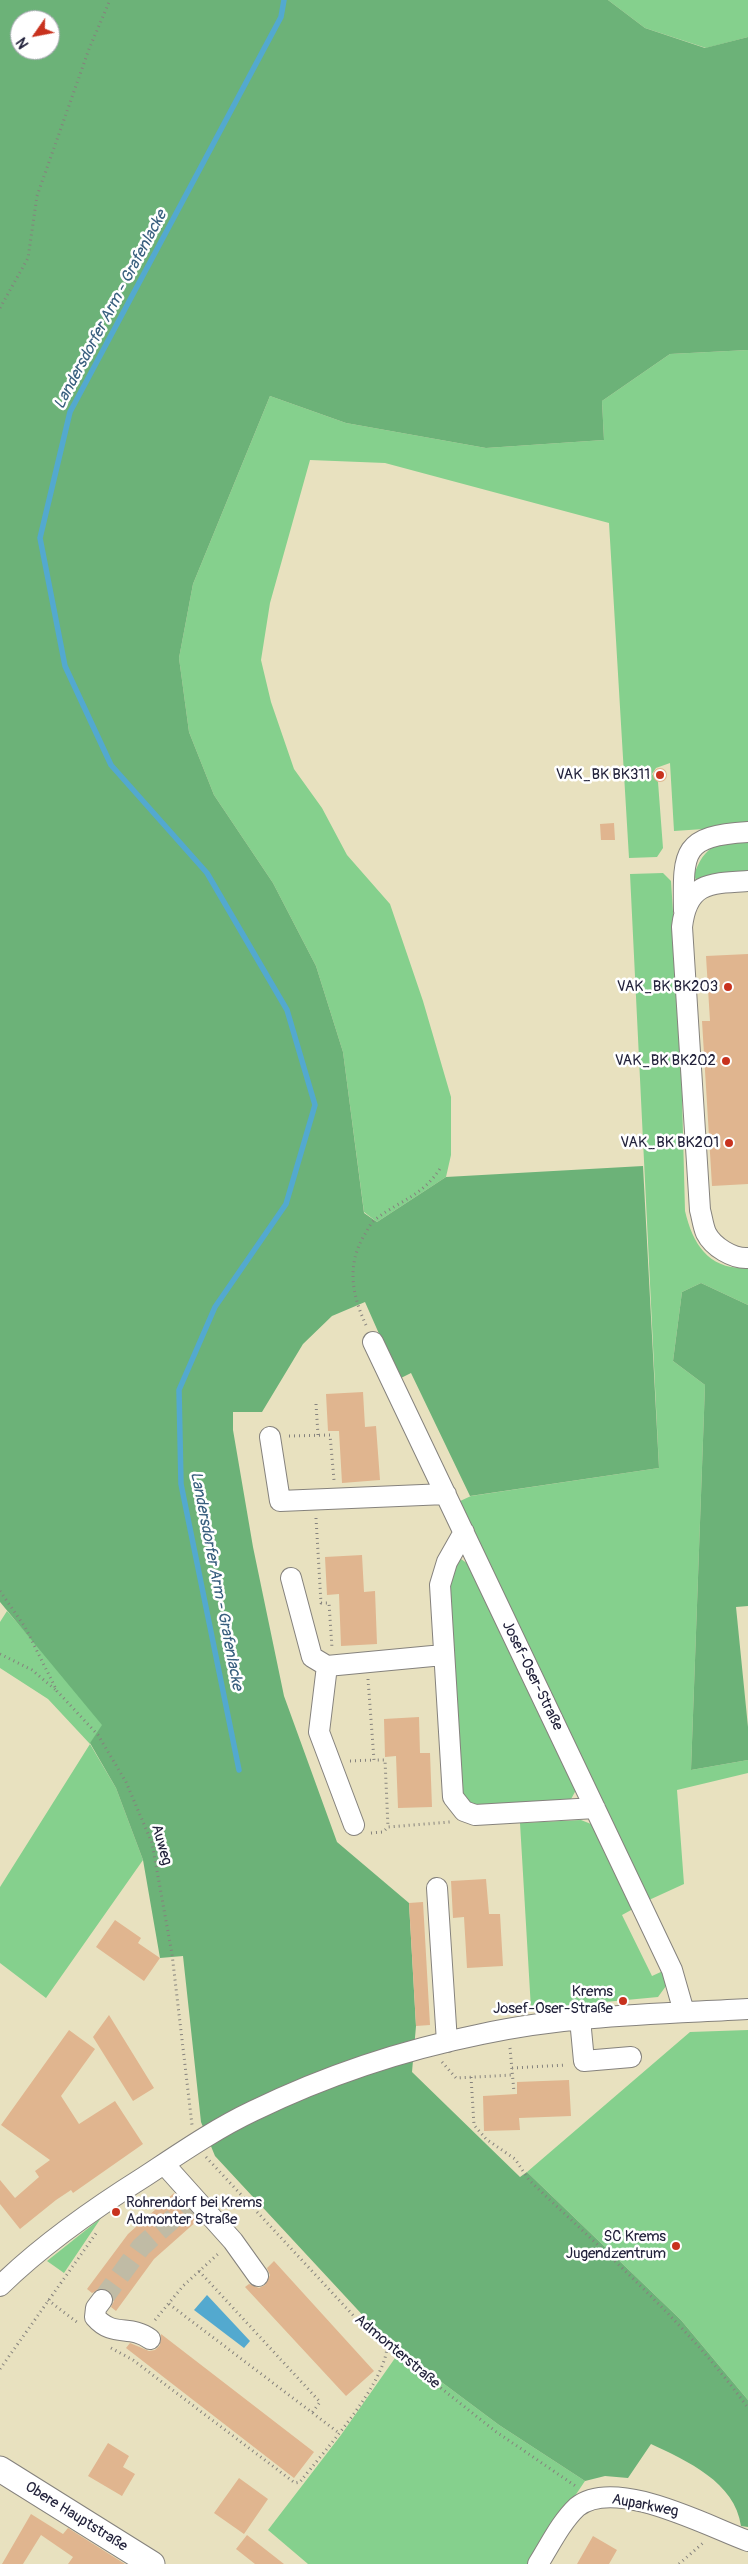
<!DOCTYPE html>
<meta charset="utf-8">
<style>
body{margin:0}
#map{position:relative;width:748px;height:2564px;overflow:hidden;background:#e8e1bf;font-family:Pangolin,sans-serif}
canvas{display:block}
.north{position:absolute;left:10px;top:10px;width:50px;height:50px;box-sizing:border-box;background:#fff;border:1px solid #a7a7b1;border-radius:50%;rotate:237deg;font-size:14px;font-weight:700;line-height:20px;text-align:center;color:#22223b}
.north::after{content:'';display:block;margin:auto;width:18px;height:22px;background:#c8321e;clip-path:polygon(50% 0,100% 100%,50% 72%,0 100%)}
</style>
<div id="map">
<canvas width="748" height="2564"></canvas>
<div class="north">N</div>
</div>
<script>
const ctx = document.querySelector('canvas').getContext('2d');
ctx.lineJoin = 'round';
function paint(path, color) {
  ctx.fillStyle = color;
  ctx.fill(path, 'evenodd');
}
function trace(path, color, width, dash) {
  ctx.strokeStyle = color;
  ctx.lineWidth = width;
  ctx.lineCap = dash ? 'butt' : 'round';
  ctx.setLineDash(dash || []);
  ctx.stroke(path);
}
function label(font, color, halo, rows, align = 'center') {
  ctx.font = font + ' Pangolin,sans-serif';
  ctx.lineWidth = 5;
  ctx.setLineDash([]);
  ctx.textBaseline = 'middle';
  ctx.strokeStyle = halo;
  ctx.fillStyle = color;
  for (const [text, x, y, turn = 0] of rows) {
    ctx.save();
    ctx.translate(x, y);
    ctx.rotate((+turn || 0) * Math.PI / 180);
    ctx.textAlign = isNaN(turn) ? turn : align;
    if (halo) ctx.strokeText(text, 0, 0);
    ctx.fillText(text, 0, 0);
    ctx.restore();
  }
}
const green = new Path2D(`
 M608 0H748V37L706 48 645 28Z
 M748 350V826L674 831 670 763 656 768 652 774 658 782 663 848 657 857 629 858 609 523 385 463 310 460 270 603 261 660 271 702 294 769 322 808 347 855 390 904 423 1001 451 1097V1155L446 1177 377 1222 364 1212 343 1052 316 966 273 883 214 795 189 732 179 658 193 584 270 396 346 423 486 448 604 440 602 401 670 354Z
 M748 837V877L696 880 694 875C705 844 718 843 748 837Z
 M663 873 671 881 680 1020 685 1211C693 1245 709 1270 748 1268V1305L701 1283 682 1292 673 1361 705 1385 691 1770 748 1760V1773L677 1790 684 1884 649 1900 458 1502 471 1496 659 1468 630 874Z
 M461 1559 468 1564 576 1790 570 1801 478 1809 460 1794 446 1585 456 1561Z
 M7 1611 48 1658 103 1725 90 1744 116 1788 143 1860 46 1998 0 1963V1887L90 1744 48 1699 0 1668V1622Z
 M581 1820 591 1824 633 1909 622 1915 652 1976 663 1971 666 1986 658 1997 531 2009 520 1823Z
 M748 2030V2400L681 2320 527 2172 690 2032Z
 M101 2218 64 2273 47 2261Z
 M400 2351 499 2425 585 2481 529 2564H308L268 2530 341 2435Z`);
const forest = new Path2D(`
 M0 0H608L645 28 705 48 748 37V350L670 354 602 401 604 440 486 448 346 423 270 396 193 584 179 658 189 732 214 795 273 883 316 966 343 1052 364 1213 377 1222 446 1177 643 1166 659 1468 470 1496 411 1373 399 1379 365 1302 332 1316 303 1344 262 1412H233V1430L253 1547 284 1696 337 1842 409 1903 416 2026 412 2072 520 2177 527 2172 681 2320 748 2400V2527L741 2526C735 2482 687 2461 651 2444L628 2478 605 2476 585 2481 499 2425 400 2351 369 2322 215 2156 201 2122 183 1956 160 1958 143 1860 116 1788 90 1743 102 1725 0 1602ZM20 20H50V50H20Z
 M701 1283 748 1305V1606L736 1607 748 1727V1760L691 1770 705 1385 673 1361 682 1292Z`);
const water = new Path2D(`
 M207 2295 250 2341 244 2348 194 2310Z`);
const stream = new Path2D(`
 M239 1770 181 1484 179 1390 215 1307 286 1204 315 1105 287 1010 207 873 111 765 65 666 40 538 70 412 281 17 284 0`);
const building = new Path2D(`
 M653 775a7 7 0 1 1 14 0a7 7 0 1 1-14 0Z
 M614 823 615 840H601L600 824Z
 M748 954V1184L712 1186 702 1021H710L706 956Z
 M363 1392 365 1427 376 1426 380 1480 342 1483 339 1431H328L326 1394Z
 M362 1555 364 1592 375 1591 377 1644 341 1646 339 1594 327 1595 325 1557Z
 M419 1717 420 1753H430L432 1807 398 1808 396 1756 385 1757 384 1719Z
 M486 1879 489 1914H500L503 1966 467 1968 464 1917 453 1918 451 1881Z
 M423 1902 430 2025 416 2026 409 1903Z
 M115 1920 141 1938 138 1943 160 1958 144 1981 96 1947Z
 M109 2015 154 2088 133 2101 93 2037Z
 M69 2030 95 2049 61 2096 79 2124 115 2101 143 2144 73 2193 71 2190 56 2200 20 2229 0 2204V2180L15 2198 39 2177 35 2171 50 2160 1 2125Z
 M569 2080 571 2116 519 2118 520 2130 484 2131 483 2096 517 2094V2082Z
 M174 2193 198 2220 154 2259 116 2311 111 2307 114 2301 109 2291 103 2288 92 2293 87 2289 128 2234Z
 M274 2261 374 2371 346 2396 245 2287 249 2284 259 2288 265 2285 270 2275 267 2268Z
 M161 2334 314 2452 294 2478 126 2348 130 2343 149 2351 155 2350 160 2345Z
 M108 2443 129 2456 123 2467 135 2474 122 2496 88 2476Z
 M239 2478 268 2499 244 2534 214 2513Z
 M31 2514 63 2534 68 2528 125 2564H68L73 2557 41 2535 23 2564H2Z
 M247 2535 284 2564H255L236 2549Z
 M593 2536 617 2550 609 2564H577Z`);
const minorTunnel = new Path2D(`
 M102 2300 141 2247 192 2202`);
const path = new Path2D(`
 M0 308 28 258 37 196 89 49 110 0
 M366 1325C352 1295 346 1265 365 1234 368 1229 371 1222 376 1219 402 1199 423 1196 441 1167
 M316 1404 318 1435
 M289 1436 330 1435 334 1480
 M316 1518 321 1603H329L332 1648
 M0 1591 25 1627 57 1691 98 1735 126 1782 152 1843 172 1954 192 2125
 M0 1654 32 1670 57 1691
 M368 1679 374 1760H385L388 1827 450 1822
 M350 1761 374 1760
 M371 1833 383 1832 388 1827
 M510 2048 514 2092
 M442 2062 456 2078 512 2075
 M512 2068 566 2065
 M471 2077 474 2125 486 2139 515 2159 529 2180C605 2253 686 2322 748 2408
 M206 2157 364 2327 495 2431 577 2487
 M199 2271 320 2402 312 2413
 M48 2300 78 2323
 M169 2304 339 2433
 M155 2320 183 2286 219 2253
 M111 2348 133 2360 295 2483 300 2482C325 2450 383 2386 387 2348
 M0 2369 97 2232
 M679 2564 703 2543`);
const minor = new Path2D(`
 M748 881C709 883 687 883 682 927L700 1210C702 1217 703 1226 706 1233 713 1247 733 1259 748 1258
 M684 911C683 851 682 836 748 832
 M373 1342 672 1970 684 2012
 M270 1437 280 1501 446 1494
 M464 1532 447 1562 440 1585 453 1797 464 1811 475 1815 595 1808
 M291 1578 312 1657 327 1666 443 1655
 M327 1666 319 1732 354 1825
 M437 1888 447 2042
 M580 2019 584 2061 631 2057
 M164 2164 233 2241 258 2276
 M0 2286C43 2244 93 2209 144 2177 179 2154 215 2129 253 2111 325 2076 403 2050 482 2034 569 2015 659 2014 748 2009
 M102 2300 96 2308 95 2317C113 2338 130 2324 150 2339
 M538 2564C550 2545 561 2522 577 2507 615 2476 709 2527 748 2541`);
const major = new Path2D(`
 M0 2469 152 2564`);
const markers = [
 [660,775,5,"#c8321e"],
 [728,987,5,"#c8321e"],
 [726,1061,5,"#c8321e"],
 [729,1143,5,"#c8321e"],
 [623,2001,5,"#c8321e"],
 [116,2212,5,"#c8321e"],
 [676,2246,5,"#c8321e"]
];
const poiNames = [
 ["VAK_BK BK311",650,775],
 ["VAK_BK BK203",718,987],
 ["VAK_BK BK202",716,1061],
 ["VAK_BK BK201",719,1143],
 ["Krems",613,1992],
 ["Josef-Oser-Straße",613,2009],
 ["Rohrendorf bei Krems",126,2203,"left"],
 ["Admonter Straße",126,2220,"left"],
 ["SC Krems",666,2237],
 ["Jugendzentrum",666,2254]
];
const streetNames = [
 ["Josef-Oser-Straße",532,1676,64],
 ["Auweg",161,1845,74],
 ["Admonterstraße",397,2352,40],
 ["Auparkweg",645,2506,11],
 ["Obere Hauptstraße",76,2517,32]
];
const waterNames = [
 ["Landersdorfer Arm - Grafenlacke",111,310,-62],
 ["Landersdorfer Arm - Grafenlacke",216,1581,79]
];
paint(green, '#85d08d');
paint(forest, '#6cb278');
paint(water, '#53a9cf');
trace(stream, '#53a9cf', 5.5);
paint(building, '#e0b58f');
trace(minorTunnel, '#c0bba5', 20, [20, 10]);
trace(minor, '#85827d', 22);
trace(major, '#85827d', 27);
trace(path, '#85827d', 3, [1, 4]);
trace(minor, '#fff', 20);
trace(major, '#fff', 25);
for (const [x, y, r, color] of markers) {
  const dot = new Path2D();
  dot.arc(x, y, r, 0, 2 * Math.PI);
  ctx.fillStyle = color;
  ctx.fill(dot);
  trace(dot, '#fff', 2);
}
label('15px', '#22223b', '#fff', poiNames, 'right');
label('15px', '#22223b', '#fff', streetNames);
label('italic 16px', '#385f7e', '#fff', waterNames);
</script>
